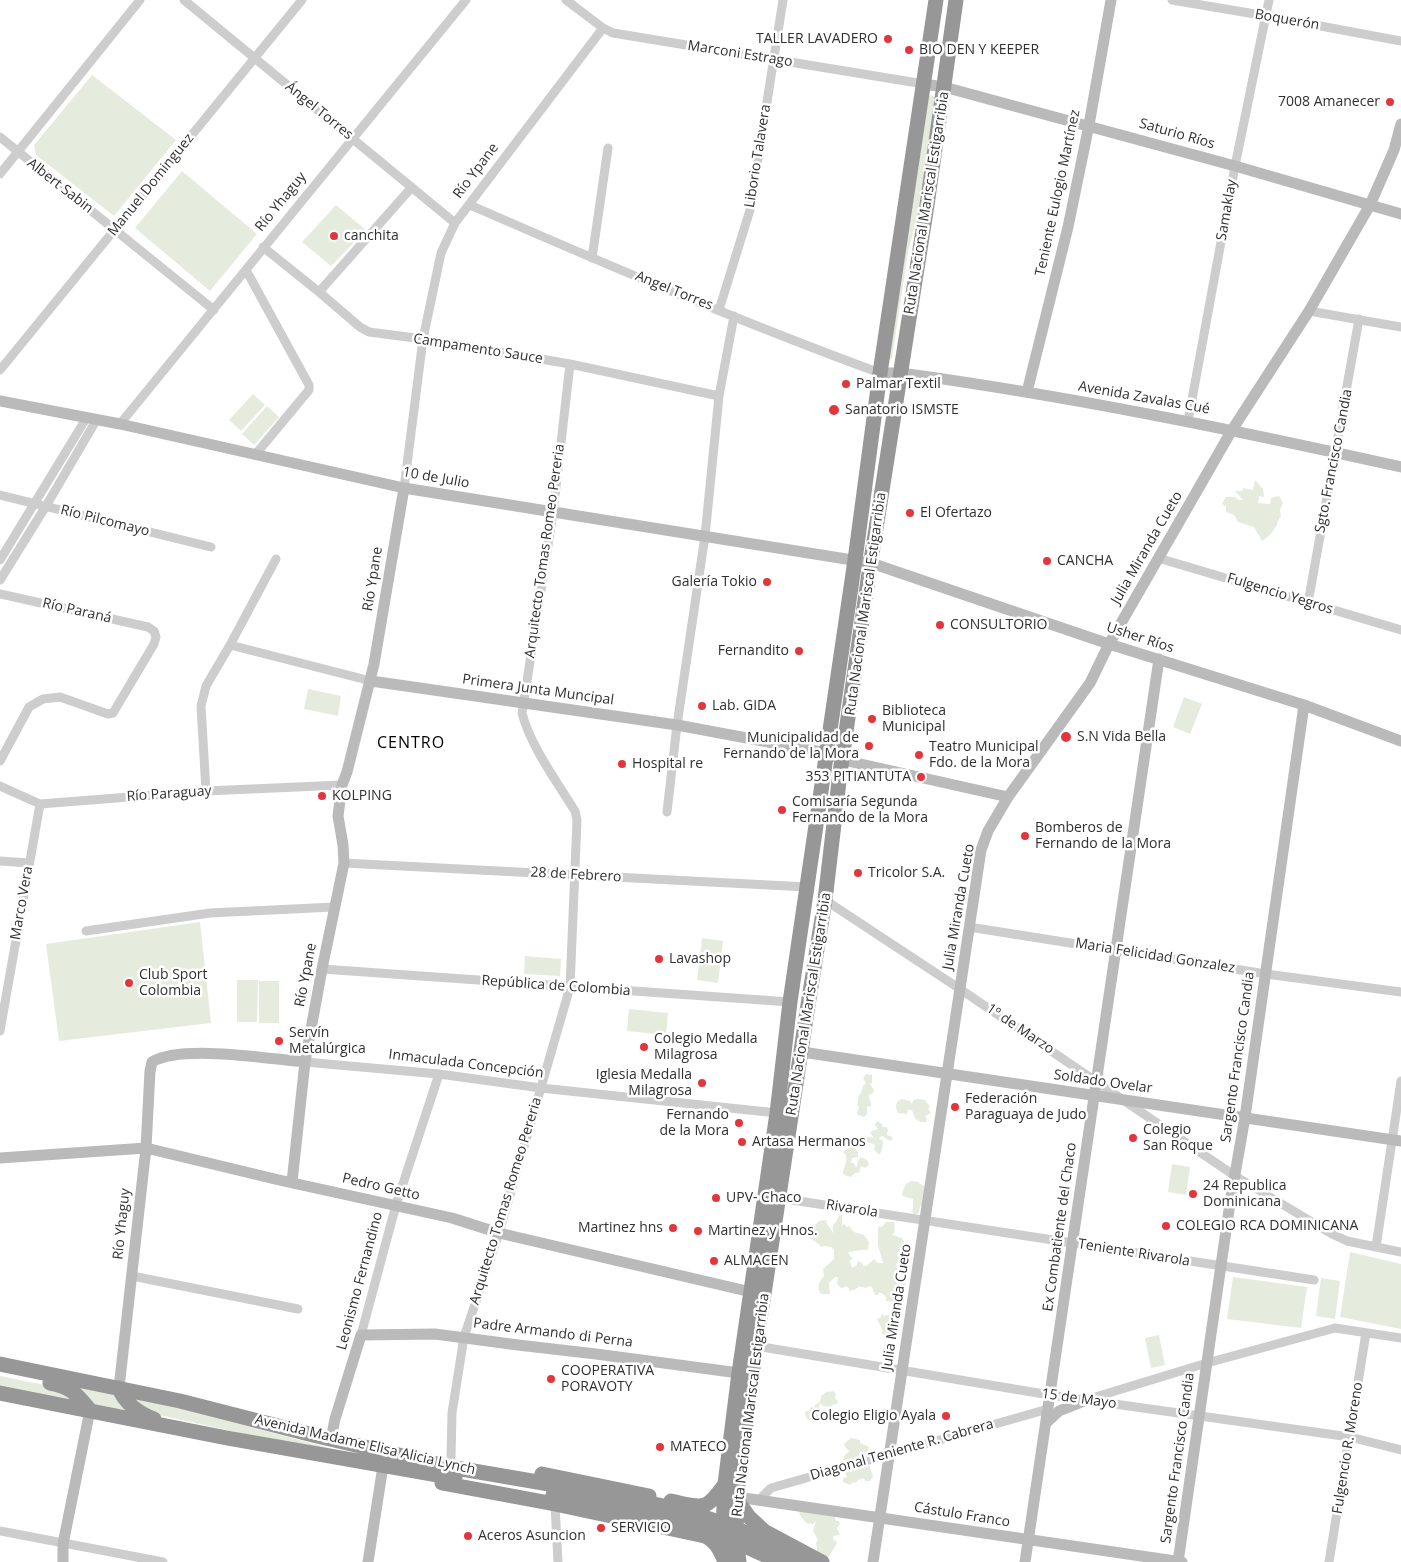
<!DOCTYPE html>
<meta charset="utf-8">
<style>
body{margin:0}
canvas{display:block;background:#fff}
</style>
<canvas width="1401" height="1562"></canvas>
<script>
const ctx = document.querySelector('canvas').getContext('2d');
ctx.lineJoin = 'round';
function paint(path, color) {
  ctx.fillStyle = color;
  ctx.fill(path, 'evenodd');
}
function trace(path, color, width, dash) {
  ctx.strokeStyle = color;
  ctx.lineWidth = width;
  ctx.lineCap = dash ? 'butt' : 'round';
  ctx.setLineDash(dash || []);
  ctx.stroke(path);
}
function label(font, color, halo, rows, align = 'center') {
  ctx.font = font + ' "Open Sans",sans-serif';
  ctx.lineWidth = 5;
  ctx.setLineDash([]);
  ctx.textBaseline = 'middle';
  ctx.strokeStyle = halo;
  ctx.fillStyle = color;
  for (const [text, x, y, turn = 0] of rows) {
    ctx.save();
    ctx.translate(x, y);
    ctx.rotate((+turn || 0) * Math.PI / 180);
    ctx.textAlign = isNaN(turn) ? turn : align;
    if (halo) ctx.strokeText(text, 0, 0);
    ctx.fillText(text, 0, 0);
    ctx.restore();
  }
}
const green = new Path2D(`
 M92 75 176 140 114 216 36 155 34 145Z
 M931 95 935 97 918 214 908 252 892 358 890 359H889L929 96Z
 M182 171 257 234 210 291 135 228Z
 M336 205 366 230 331 266 302 242Z
 M253 394 265 405 241 431 229 420Z
 M267 406 279 417 254 445 242 434Z
 M1255 480 1263 489 1264 497 1259 496 1258 503 1270 504 1271 498 1279 496 1283 503 1280 510 1281 516C1277 520 1278 525 1275 528 1272 533 1267 538 1262 541L1254 527 1238 522 1234 515 1226 512V507L1222 504 1226 497H1235L1239 500H1243L1235 491H1242L1243 488 1253 490Z
 M308 689 341 696 338 716 304 709Z
 M1184 697 1202 704 1190 734 1173 727Z
 M200 922 211 1023 59 1041 46 944Z
 M702 938 723 941 718 983 697 980Z
 M525 956 561 959 560 976 524 974Z
 M237 980H258L257 1022H237Z
 M259 981H279V1023H259Z
 M629 1009 668 1013 666 1035 627 1031Z
 M866 1074 872 1075V1083L870 1084 874 1090 873 1093 869 1095C868 1100 872 1101 871 1106L867 1107V1114L864 1117 858 1115 857 1113 859 1107 857 1105C859 1101 857 1096 861 1093L863 1086 866 1083 863 1078Z
 M902 1099 910 1101 912 1104 913 1100 919 1099 925 1100 930 1107 928 1109 931 1113 925 1116 927 1119 926 1122C917 1123 914 1118 912 1110H908L907 1114 898 1113C895 1107 895 1101 902 1099Z
 M877 1121 882 1124V1127H886L888 1129 887 1135 891 1136 893 1139 890 1141 882 1136 879 1138 880 1140 882 1139C884 1144 882 1152 879 1155L874 1149 875 1146 874 1144 865 1142 862 1138 864 1136 874 1138 871 1134V1131L878 1129 875 1125Z
 M849 1147 855 1148 858 1152V1157L852 1158 851 1163H854L855 1166 857 1167 858 1160 861 1157C865 1160 868 1158 869 1165L865 1168 861 1166 859 1173H855L851 1177 844 1175 843 1173C844 1166 850 1158 843 1152Z
 M1172 1164 1190 1167 1186 1195 1168 1192Z
 M911 1181 918 1182 925 1187 922 1205 920 1206 919 1213 914 1215 912 1211 913 1207V1199L903 1196 902 1193 906 1184Z
 M839 1215H842V1225L845 1224 846 1227 849 1226 854 1232 864 1235 869 1242 868 1250C861 1249 855 1252 848 1252L851 1257 853 1258 850 1261 852 1268 857 1265V1261L862 1263 863 1266H866L874 1259 878 1263H883L878 1245V1229L879 1226 882 1227 886 1222H894L895 1231 892 1235 902 1238 905 1244 903 1250 904 1257 899 1259 896 1265 898 1269 896 1275 898 1278 904 1279 906 1282 904 1292 901 1294V1297L898 1299 896 1302 886 1301V1297L882 1293H879L878 1295H875L872 1287 870 1286 865 1288 859 1286 856 1289 850 1291 847 1286 841 1288 837 1284 838 1278 836 1276 829 1283 830 1294H821C816 1288 819 1281 824 1276L823 1269 834 1259V1250L831 1247 824 1246 821 1247 819 1244C812 1240 806 1237 811 1228 817 1225 818 1219 826 1220L827 1224 834 1234C830 1222 837 1225 839 1215Z
 M1350 1252 1401 1264V1329L1340 1317Z
 M1233 1277 1307 1287 1301 1328 1227 1319Z
 M1321 1278 1340 1281 1335 1319 1316 1316Z
 M882 1313 884 1316 887 1315 897 1320 894 1324 897 1329 886 1335 882 1334 883 1331 877 1319 881 1317Z
 M1159 1335 1165 1365 1151 1368 1145 1338Z
 M0 1376 55 1387 78 1402 0 1388Z
 M73 1385 111 1392 136 1413 90 1405Z
 M828 1391 829 1392 833 1391 836 1394 835 1398 838 1401 837 1404H834L830 1407 823 1406 820 1403 819 1407 824 1413 822 1415H819V1420L815 1422 807 1419 805 1414 806 1411H809L811 1407 814 1408 815 1405 820 1402 821 1396Z
 M126 1394 341 1451 240 1433 155 1414Z
 M851 1438 860 1440V1443L869 1447C866 1459 857 1460 846 1464L843 1462 844 1456 849 1451 846 1448 844 1444 846 1442Z
 M862 1462 869 1465 873 1476 870 1481H865L864 1478 858 1480 855 1483 853 1482 850 1485 843 1482V1478L847 1477 844 1470Z
 M801 1511 834 1515 836 1521H839L840 1524 837 1528 840 1535 833 1536V1540L836 1541 837 1543 828 1558H827L816 1551 817 1549 816 1543 818 1540 813 1531 816 1521 813 1524C804 1524 803 1519 799 1513Z`);
const street = new Path2D(`
 M184 0 455 223
 M566 0 603 28 613 33 924 84
 M1172 0 1267 16 1401 41
 M0 137 214 310
 M0 174 140 0
 M470 205C605 264 741 322 880 373
 M263 247 319 292 360 327 369 332 423 339 570 364 719 396
 M592 258 608 148
 M246 270 309 385V390L255 455
 M319 292 412 187
 M719 310 750 210 783 0
 M1309 311 1401 327
 M0 370 302 0
 M1188 421 1235 166 1269 0
 M120 424 466 0
 M404 488 423 339 441 253 455 223 603 28
 M0 495 211 547
 M1158 558 1401 630
 M0 560 87 417
 M0 580 46 506 97 419
 M0 594 148 627 154 631 156 637 154 644 113 713 108 714 60 697 43 699 29 707 0 761
 M1308 603 1359 319
 M230 645 371 681
 M0 786 40 804 206 791 342 785
 M206 791 201 706 206 686 230 645 276 559
 M667 812 677 725 705 536 719 396 734 316
 M0 861 29 863
 M344 863 807 887
 M825 900 960 989 1235 1176 1332 1234 1347 1241 1401 1252
 M969 927 1266 974 1401 992
 M86 931 210 913 334 907
 M322 969 790 1002
 M0 1031 40 804
 M305 1062 439 1074 541 1088 777 1113
 M779 1198 1314 1280
 M1376 1247 1401 1081
 M132 1276 298 1309
 M361 1335 396 1205 439 1074
 M756 1346 1050 1395 1350 1437 1401 1450
 M1089 1399 1207 1363 1335 1328 1401 1338
 M451 1458 452 1413 464 1337 499 1233 570 987 577 820 575 811C557 782 530 745 522 713L553 513 570 364
 M759 1500 771 1488 1048 1409
 M555 1504 558 1562
 M0 1531 163 1562
 M1329 1562 1366 1333`);
const secondary = new Path2D(`
 M924 84 944 87 1235 166 1401 214
 M880 373H901C1069 396 1235 430 1401 467
 M1027 392 1068 227 1089 125 1111 0
 M0 401 120 424 404 488 871 563 1109 644 1304 705 1401 741
 M371 681 677 725 827 753 843 760 1008 797
 M802 1052 1401 1141
 M0 1158 146 1148 279 1180 452 1218 499 1233 751 1292
 M292 1182 305 1062 322 969 344 863 343 845 338 816 342 785 347 772 374 664 404 488
 M119 1388 146 1148 150 1071 152 1062C182 1044 269 1059 305 1062
 M1046 1423 1059 1411 1087 1400
 M331 1439 335 1419 361 1335 435 1334 518 1345 596 1354 739 1373
 M737 1497 1182 1562
 M63 1562V1544L90 1410
 M368 1562 383 1466
 M873 1562 981 850 988 831 1008 797 1090 683 1109 644 1232 430 1309 311 1370 205 1394 150 1401 124
 M1025 1562 1159 659
 M1178 1562 1230 1203 1245 1117 1304 705`);
const highway = new Path2D(`
 M0 1364 180 1401 313 1435 450 1467 555 1485
 M50 1383C72 1387 76 1394 90 1410
 M119 1388C124 1403 140 1414 154 1419
 M0 1393 227 1438 455 1478
 M542 1474 649 1496
 M442 1483 555 1504 705 1536C716 1541 719 1549 724 1559
 M737 1500 749 1517 764 1531 822 1562
 M671 1501C703 1508 705 1512 725 1484
 M726 1562 723 1529 725 1484 739 1373 777 1113 790 1002 855 560 880 373 936 0
 M739 1562 736 1535 737 1497 756 1346 808 1005 825 900 840 773 869 573 927 205 956 0`);
const highwayBridge = new Path2D(`
 M555 1485C613 1497 672 1504 727 1525 754 1535 779 1549 804 1562
 M553 1495 681 1523 714 1532 780 1562`);
const markers = [
 [888,39,5,"#e3353c"],
 [909,50,5,"#e3353c"],
 [1390,102,5,"#e3353c"],
 [334,236,5,"#e3353c"],
 [846,384,5,"#e3353c"],
 [834,410,6,"#e3353c"],
 [910,513,5,"#e3353c"],
 [1047,561,5,"#e3353c"],
 [767,582,5,"#e3353c"],
 [940,625,5,"#e3353c"],
 [799,651,5,"#e3353c"],
 [702,706,5,"#e3353c"],
 [872,719,5,"#e3353c"],
 [1066,737,6,"#e3353c"],
 [869,746,5,"#e3353c"],
 [919,755,5,"#e3353c"],
 [622,764,5,"#e3353c"],
 [921,777,5,"#e3353c"],
 [322,796,5,"#e3353c"],
 [782,810,5,"#e3353c"],
 [1025,836,5,"#e3353c"],
 [858,873,5,"#e3353c"],
 [659,959,5,"#e3353c"],
 [129,983,5,"#e3353c"],
 [279,1041,5,"#e3353c"],
 [644,1047,5,"#e3353c"],
 [702,1083,5,"#e3353c"],
 [955,1107,5,"#e3353c"],
 [739,1123,5,"#e3353c"],
 [1133,1138,5,"#e3353c"],
 [742,1142,5,"#e3353c"],
 [1193,1194,5,"#e3353c"],
 [716,1198,5,"#e3353c"],
 [1166,1226,5,"#e3353c"],
 [673,1228,5,"#e3353c"],
 [698,1231,5,"#e3353c"],
 [714,1261,5,"#e3353c"],
 [551,1379,5,"#e3353c"],
 [946,1416,5,"#e3353c"],
 [660,1447,5,"#e3353c"],
 [601,1528,5,"#e3353c"],
 [468,1536,5,"#e3353c"]
];
const streetNames = [
 ["Boquerón",1287,20,10],
 ["Marconi Estrago",740,54,9],
 ["Ángel Torres",319,111,39],
 ["Saturio Ríos",1177,134,16],
 ["Liborio Talavera",758,156,-81],
 ["Río Ypane",476,171,-53],
 ["Manuel Dominguez",151,185,-51],
 ["Albert Sabin",60,186,38],
 ["Teniente Eulogio Martínez",1058,193,-78],
 ["Río Yhaguy",281,202,-51],
 ["Ruta Nacional Mariscal Estigarribia",927,203,-81],
 ["Samaklay",1227,210,-80],
 ["Angel Torres",674,291,22],
 ["Campamento Sauce",478,349,9],
 ["Avenida Zavalas Cué",1144,398,10],
 ["Sgto. Francisco Candia",1334,461,-79],
 ["10 de Julio",436,478,10],
 ["Río Pilcomayo",105,521,14],
 ["Julia Miranda Cueto",1147,548,-60],
 ["Arquitecto Tomas Romeo Pereria",545,551,-82],
 ["Río Ypane",373,579,-81],
 ["Fulgencio Yegros",1280,594,17],
 ["Ruta Nacional Mariscal Estigarribia",866,604,-82],
 ["Río Paraná",77,611,13],
 ["Usher Ríos",1140,638,18],
 ["Primera Junta Muncipal",538,690,8],
 ["Río Paraguay",169,794,-4],
 ["28 de Febrero",576,875,3],
 ["Marco Vera",22,903,-80],
 ["Julia Miranda Cueto",959,907,-80],
 ["Maria Felicidad Gonzalez",1155,956,9],
 ["Río Ypane",306,975,-79],
 ["República de Colombia",556,986,4],
 ["Ruta Nacional Mariscal Estigarribia",809,1004,-81],
 ["1º de Marzo",1020,1029,34],
 ["Sargento Francisco Candia",1238,1057,-82],
 ["Inmaculada Concepción",466,1064,7],
 ["Soldado Ovelar",1103,1082,8],
 ["Pedro Getto",381,1187,13],
 ["Arquitecto Tomas Romeo Pereria",506,1201,-73],
 ["Rivarola",852,1209,9],
 ["Río Yhaguy",122,1224,-84],
 ["Ex Combatiente del Chaco",1060,1227,-82],
 ["Teniente Rivarola",1134,1253,9],
 ["Leonismo Fernandino",360,1281,-75],
 ["Julia Miranda Cueto",897,1307,-81],
 ["Padre Armando di Perna",553,1333,7],
 ["15 de Mayo",1079,1399,8],
 ["Ruta Nacional Mariscal Estigarribia",751,1405,-83],
 ["Avenida Madame Elisa Alicia Lynch",365,1445,13],
 ["Fulgencio R. Moreno",1348,1448,-81],
 ["Diagonal Teniente R. Cabrera",902,1450,-16],
 ["Sargento Francisco Candia",1178,1458,-82],
 ["Cástulo Franco",962,1515,9]
];
const poiNames = [
 ["TALLER LAVADERO",878,39,"right"],
 ["BIO DEN Y KEEPER",919,50],
 ["7008 Amanecer",1380,102,"right"],
 ["canchita",344,236],
 ["Palmar Textil",856,384],
 ["Sanatorio ISMSTE",845,410],
 ["El Ofertazo",920,513],
 ["CANCHA",1057,561],
 ["Galería Tokio",757,582,"right"],
 ["CONSULTORIO",950,625],
 ["Fernandito",789,651,"right"],
 ["Lab. GIDA",712,706],
 ["Biblioteca",882,711],
 ["Municipal",882,727],
 ["S.N Vida Bella",1077,737],
 ["Municipalidad de",859,738,"right"],
 ["Fernando de la Mora",859,754,"right"],
 ["Teatro Municipal",929,747],
 ["Fdo. de la Mora",929,763],
 ["Hospital re",632,764],
 ["353 PITIANTUTA",911,777,"right"],
 ["KOLPING",332,796],
 ["Comisaría Segunda",792,802],
 ["Fernando de la Mora",792,818],
 ["Bomberos de",1035,828],
 ["Fernando de la Mora",1035,844],
 ["Tricolor S.A.",868,873],
 ["Lavashop",669,959],
 ["Club Sport",139,975],
 ["Colombia",139,991],
 ["Servín",289,1033],
 ["Metalúrgica",289,1049],
 ["Colegio Medalla",654,1039],
 ["Milagrosa",654,1055],
 ["Iglesia Medalla",692,1075,"right"],
 ["Milagrosa",692,1091,"right"],
 ["Federación",965,1099],
 ["Paraguaya de Judo",965,1115],
 ["Fernando",729,1115,"right"],
 ["de la Mora",729,1131,"right"],
 ["Colegio",1143,1130],
 ["San Roque",1143,1146],
 ["Artasa Hermanos",752,1142],
 ["24 Republica",1203,1186],
 ["Dominicana",1203,1202],
 ["UPV- Chaco",726,1198],
 ["COLEGIO RCA DOMINICANA",1176,1226],
 ["Martinez hns",663,1228,"right"],
 ["Martinez y Hnos.",708,1231],
 ["ALMACEN",724,1261],
 ["COOPERATIVA",561,1371],
 ["PORAVOTY",561,1387],
 ["Colegio Eligio Ayala",936,1416,"right"],
 ["MATECO",670,1447],
 ["SERVICIO",611,1528],
 ["Aceros Asuncion",478,1536]
];
const quarterNames = [
 ["CENTRO",411,743]
];
paint(green, '#e5ecde');
trace(street, '#cdcdcd', 9);
trace(secondary, '#bababa', 11);
trace(highway, '#979797', 15);
trace(highwayBridge, '#979797', 15);
for (const [x, y, r, color] of markers) {
  const dot = new Path2D();
  dot.arc(x, y, r, 0, 2 * Math.PI);
  ctx.fillStyle = color;
  ctx.fill(dot);
  trace(dot, '#fff', 2);
}
label('14px', '#303030', '#fff', streetNames);
label('14px', '#303030', '#fff', poiNames, 'left');
ctx.letterSpacing = '1px';
label('16px', '#000', '#fff', quarterNames);
ctx.letterSpacing = '0px';
</script>
